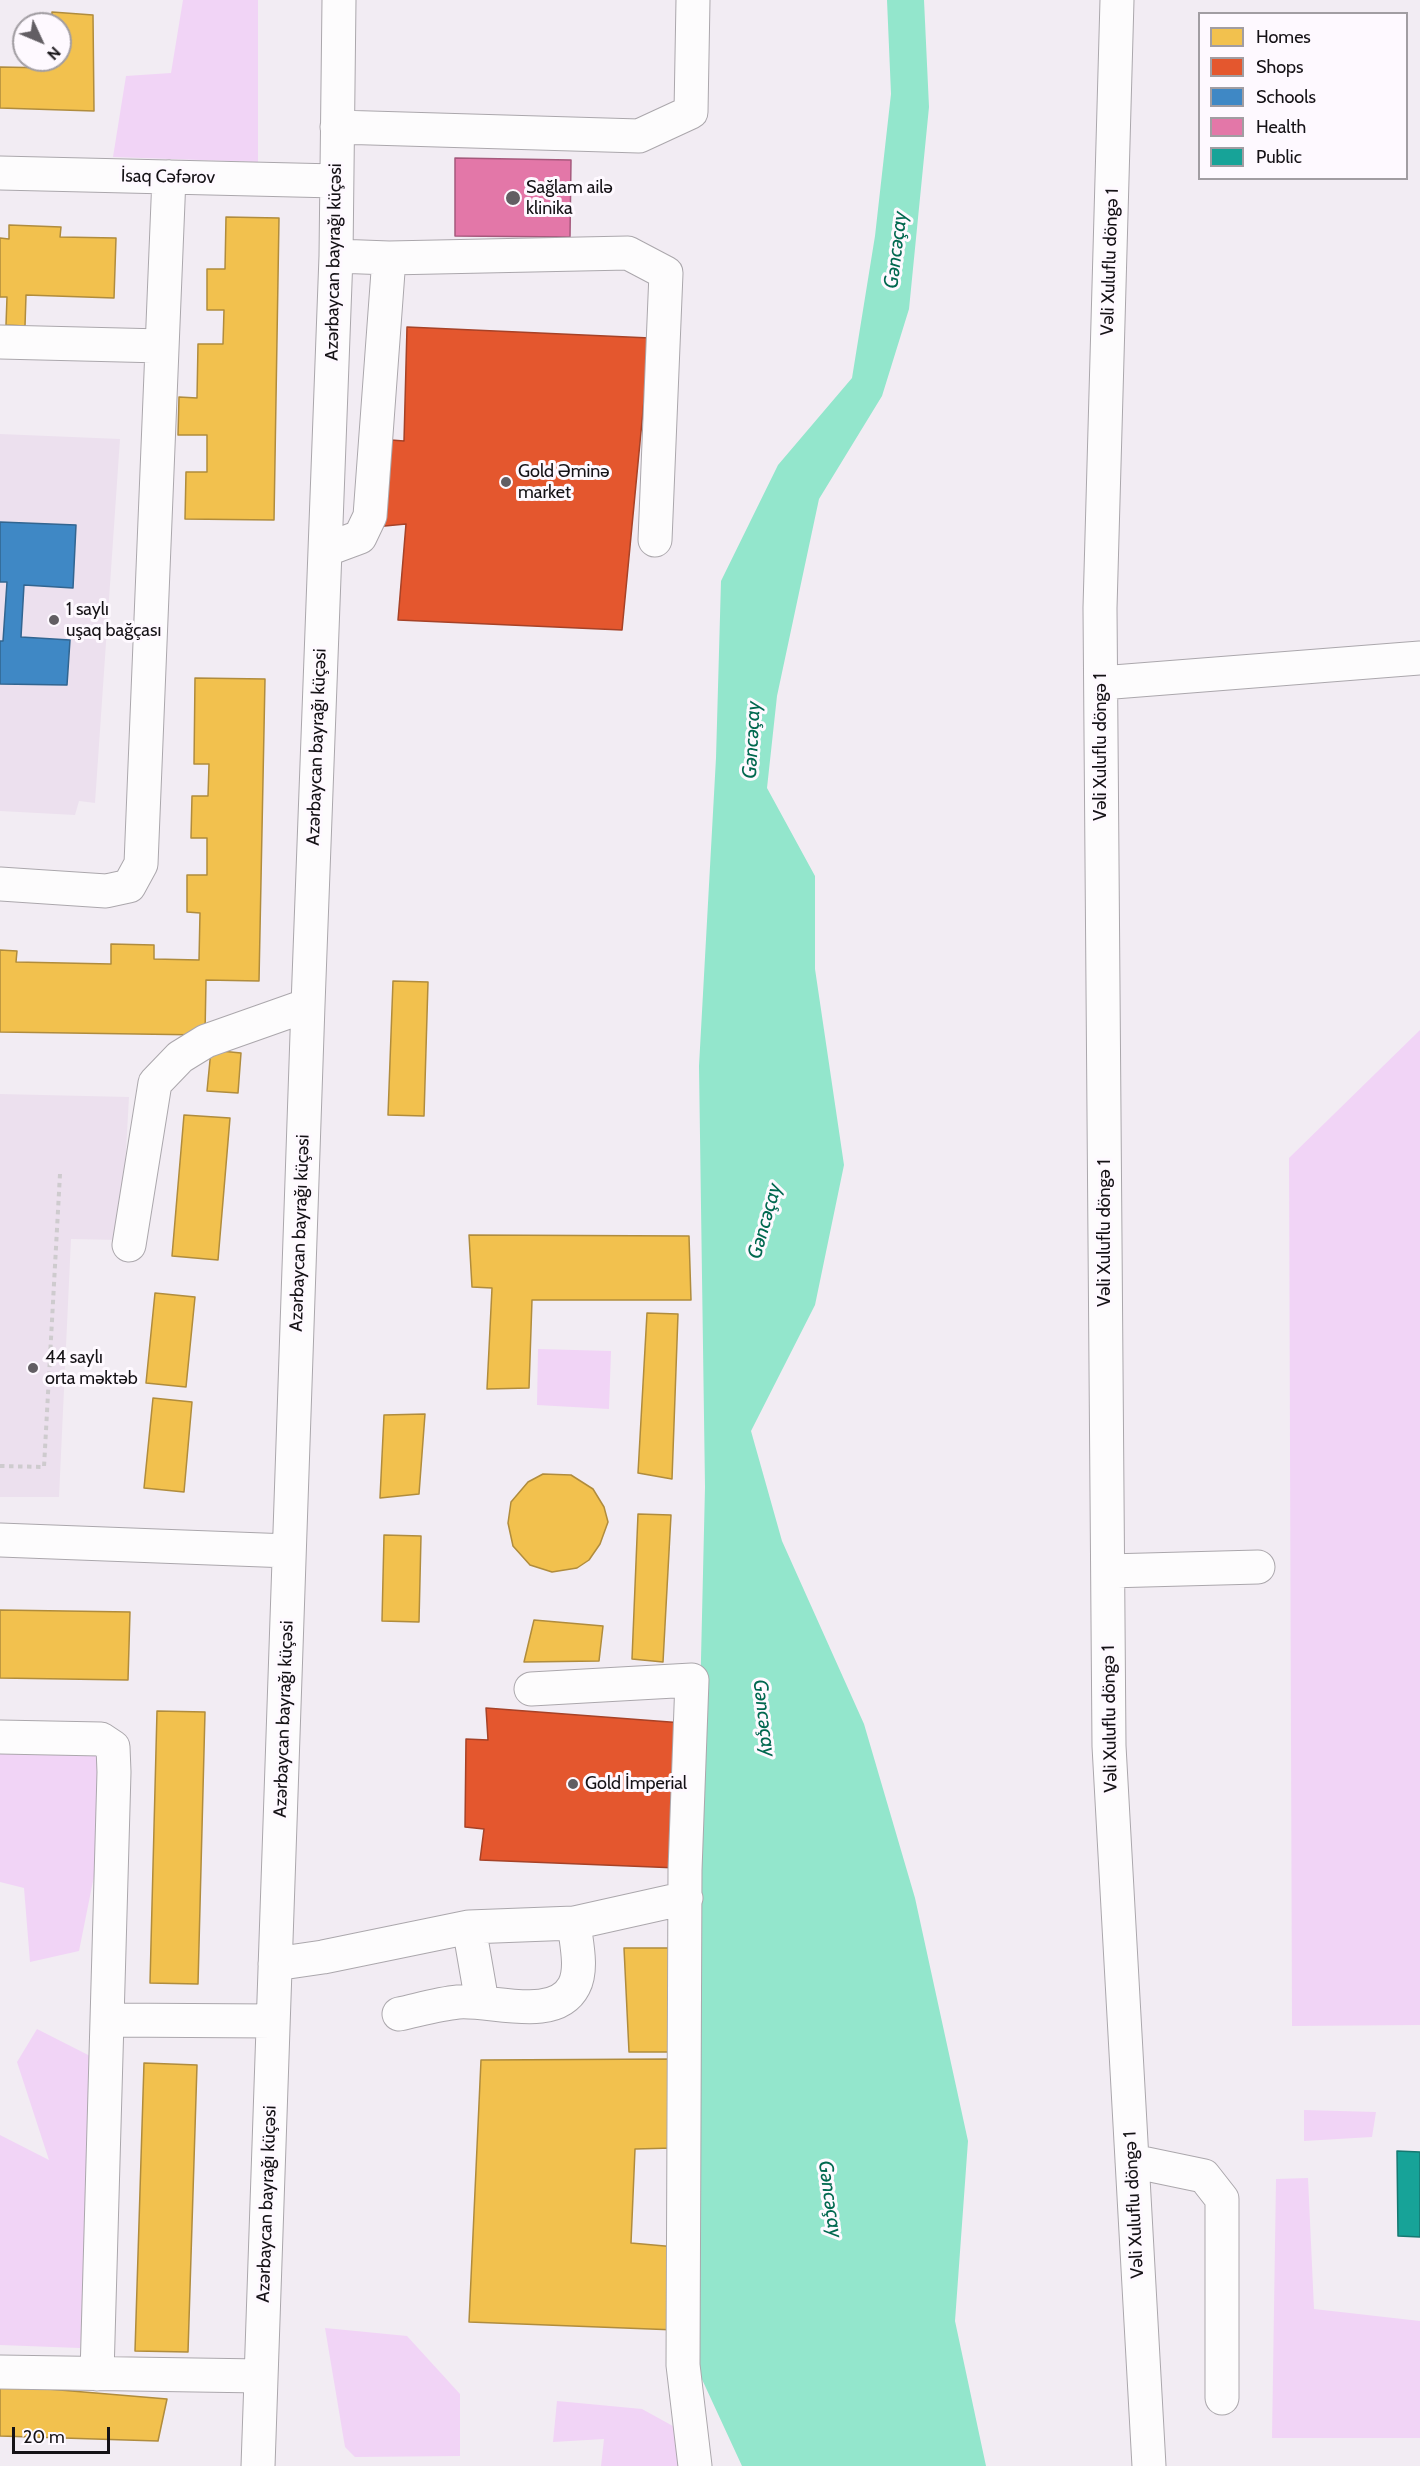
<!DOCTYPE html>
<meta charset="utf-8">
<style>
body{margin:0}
#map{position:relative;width:1420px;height:2466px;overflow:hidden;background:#f2ecf3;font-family:Cabin,sans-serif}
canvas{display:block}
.legend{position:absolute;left:1198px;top:12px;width:210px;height:168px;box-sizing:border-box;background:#fef9ff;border:2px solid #a19da2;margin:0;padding:8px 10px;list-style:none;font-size:18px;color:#151216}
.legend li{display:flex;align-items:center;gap:12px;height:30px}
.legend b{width:30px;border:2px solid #a19da2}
.north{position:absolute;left:12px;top:12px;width:60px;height:60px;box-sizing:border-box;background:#fef9ff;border:2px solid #a19da2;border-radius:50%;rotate:134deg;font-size:16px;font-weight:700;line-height:24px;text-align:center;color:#151216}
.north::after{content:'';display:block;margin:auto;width:21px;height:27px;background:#625e63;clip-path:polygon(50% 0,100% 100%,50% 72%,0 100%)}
.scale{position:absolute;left:12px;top:2427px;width:98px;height:27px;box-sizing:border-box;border:3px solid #151216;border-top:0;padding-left:8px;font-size:18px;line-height:21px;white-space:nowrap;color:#151216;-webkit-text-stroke:4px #fef9ff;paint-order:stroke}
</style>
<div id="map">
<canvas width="1420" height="2466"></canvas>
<ul class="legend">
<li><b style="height:16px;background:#f2c14e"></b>Homes</li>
<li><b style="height:16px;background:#e4572e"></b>Shops</li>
<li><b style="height:16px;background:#3f88c5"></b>Schools</li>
<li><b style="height:16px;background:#e377a8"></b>Health</li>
<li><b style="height:16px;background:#17a398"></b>Public</li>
</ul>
<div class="north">N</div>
<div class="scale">20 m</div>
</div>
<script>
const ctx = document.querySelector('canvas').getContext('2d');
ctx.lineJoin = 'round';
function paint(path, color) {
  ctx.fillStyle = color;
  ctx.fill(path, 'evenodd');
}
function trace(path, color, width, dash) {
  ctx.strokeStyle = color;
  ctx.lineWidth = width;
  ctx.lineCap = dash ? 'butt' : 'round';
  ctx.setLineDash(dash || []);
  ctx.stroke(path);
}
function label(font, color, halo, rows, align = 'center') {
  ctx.font = font + ' Cabin,sans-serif';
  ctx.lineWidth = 6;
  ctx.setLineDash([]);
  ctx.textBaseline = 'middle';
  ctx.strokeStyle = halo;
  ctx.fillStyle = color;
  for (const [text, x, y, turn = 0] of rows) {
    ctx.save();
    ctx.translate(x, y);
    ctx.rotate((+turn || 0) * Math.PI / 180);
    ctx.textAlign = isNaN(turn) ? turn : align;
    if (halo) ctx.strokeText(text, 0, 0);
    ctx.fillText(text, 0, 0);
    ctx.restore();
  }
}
const built = new Path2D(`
 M0 434 120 439 95 803 79 801 75 815 0 811Z
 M0 1094 129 1097 121 1240 71 1239 59 1497H0Z`);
const green = new Path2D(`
 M183 0H258V162L113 157 126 76 171 73Z
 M1420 1030V2025L1292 2026 1289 1158Z
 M538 1349 611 1351 609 1409 537 1405Z
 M0 1744 98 1753 101 1841 79 1951 30 1962 24 1888 0 1882Z
 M37 2029 98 2060 90 2249 80 2348 0 2345V2135L49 2160 17 2062Z
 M1304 2110 1376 2112 1372 2137 1304 2141Z
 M1308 2178 1314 2309 1420 2321V2438H1272L1276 2179Z
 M325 2328 407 2336 460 2394V2456L355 2457 345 2447Z
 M557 2401 642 2409 682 2431 685 2466H601L604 2439 553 2442Z`);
const water = new Path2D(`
 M887 0H924L929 107 909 309 882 396 819 499 777 696 767 788 815 876V969L844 1165 815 1305 751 1431 782 1541 864 1724 915 1898 968 2141 955 2321 986 2466H742L688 2349 691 2089 705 1487 699 1066 716 758 721 581 778 465 852 378 875 236 891 94Z`);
const homes = new Path2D(`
 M52 12 93 15 94 111 0 108V67L51 68V60H60V24H52Z
 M226 217 279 218 274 520 185 519 186 472H207V435H178L179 397 197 398 198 344H223L224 310H207V269H225Z
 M9 225 61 227 60 237 116 238 114 298 26 295 25 326 6 325 7 297H0V238L9 239Z
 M195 678 265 679 259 981 206 980 205 1035 0 1032V950L17 951 16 962 111 964V944L154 945V959L199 960 200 913 187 912V875H207V838H191L192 796H208L209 764H194Z
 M393 981 428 982 424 1116 388 1115Z
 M211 1050 241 1053 238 1093 207 1091Z
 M184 1115 230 1118 218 1260 172 1256Z
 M469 1235 689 1236 691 1300H532L529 1388 487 1389 492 1288 472 1287Z
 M155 1293 195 1297 186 1387 146 1383Z
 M647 1313 678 1314 672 1479 638 1473Z
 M153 1398 192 1402 184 1492 144 1488Z
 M425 1414 419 1494 380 1498 384 1415Z
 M543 1474 571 1475 593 1489 604 1507 608 1522 600 1544 589 1560 577 1568 552 1572 530 1565 513 1546 508 1523 511 1502 528 1482Z
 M638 1514 671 1515 663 1662 632 1659Z
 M384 1535 421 1536 419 1622 382 1621Z
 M0 1610 130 1612 128 1680 0 1678Z
 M534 1620 603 1626 599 1661 524 1662Z
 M157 1711 205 1712 198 1984 150 1983Z
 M624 1948H678L675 2052H629Z
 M673 2059V2148L635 2149 631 2243 676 2247V2330L469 2322 481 2060Z
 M144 2063 197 2065 188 2352 135 2351Z
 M0 2385 167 2399 158 2441 0 2436Z`);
const shops = new Path2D(`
 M407 327 650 338 622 630 398 620 406 524 374 527 378 439 404 441Z
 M486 1708 683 1723 678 1868 480 1860 484 1829 465 1827 466 1739 488 1740Z`);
const schools = new Path2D(`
 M0 522 76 525 73 588 24 585 21 637 70 640 67 685 0 684V641H3L7 582H0Z`);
const health = new Path2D(`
 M455 158 571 160 570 237 455 236Z`);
const public = new Path2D(`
 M1397 2151 1420 2152V2237L1398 2236Z`);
const path = new Path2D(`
 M0 1466 44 1467 60 1174`);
const minor = new Path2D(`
 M1117 0 1100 608 1109 1746 1149 2466
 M337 127 639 136 691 112 693 0
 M0 173 336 181
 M336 256 389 258 628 253 666 273 655 540
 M0 342 162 346
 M325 550 360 537 370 516 389 258
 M1101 683 1420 658
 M0 884 106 891 129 886 141 864 169 177
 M129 1245 155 1083 180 1057 206 1041 308 1005
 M0 1540 289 1551
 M1108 1571 1258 1567
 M531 1689 692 1680 685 1870 683 2365 695 2466
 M0 1737 101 1739 113 1747 114 1772 97 2374
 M469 1927 482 2002
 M275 1964 323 1957 469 1927 574 1923 686 1898
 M399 2014C418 2010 438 2004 458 2002 491 1999 555 2023 574 1986 583 1969 576 1942 574 1923
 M107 2020 273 2021
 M1132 2161 1204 2176 1222 2199V2398
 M0 2372 261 2376
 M258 2466 308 1005 336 256 339 0`);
const markers = [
 [513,198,8,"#625e63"],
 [506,482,6,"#625e63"],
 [54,620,6,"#625e63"],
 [33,1368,6,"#625e63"],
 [573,1784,6,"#625e63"]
];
const streetNames = [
 ["İsaq Cəfərov",168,177,1],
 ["Azərbaycan bayrağı küçəsi",334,262,-89],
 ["Vəli Xuluflu döngə 1",1110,262,-88],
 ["Azərbaycan bayrağı küçəsi",317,747,-88],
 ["Vəli Xuluflu döngə 1",1101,747,-90],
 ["Azərbaycan bayrağı küçəsi",300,1233,-88],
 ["Vəli Xuluflu döngə 1",1105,1233,-90],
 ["Azərbaycan bayrağı küçəsi",284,1719,-88],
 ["Vəli Xuluflu döngə 1",1110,1719,-91],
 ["Azərbaycan bayrağı küçəsi",267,2204,-88],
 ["Vəli Xuluflu döngə 1",1134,2205,-93]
];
const poiNames = [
 ["Sağlam ailə",526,188],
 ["klinika",526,209],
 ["Gold Əminə",518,472],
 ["market",518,493],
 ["1 saylı",66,610],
 ["uşaq bağçası",66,631],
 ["44 saylı",45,1358],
 ["orta məktəb",45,1379],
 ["Gold İmperial",585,1784]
];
const waterNames = [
 ["Gəncəçay",896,250,-83],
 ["Gəncəçay",752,740,-87],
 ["Gəncəçay",765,1221,-74],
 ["Gəncəçay",764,1718,83],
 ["Gəncəçay",830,2199,82]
];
paint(built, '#ece0ee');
paint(green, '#f1d4f6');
paint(water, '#93e6cc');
paint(homes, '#f2c14e');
trace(homes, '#b08c3d', 1.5);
paint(shops, '#e4572e');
trace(shops, '#a64227', 1.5);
paint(schools, '#3f88c5');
trace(schools, '#326590', 1.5);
paint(health, '#e377a8');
trace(health, '#a5597c', 1.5);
paint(public, '#17a398');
trace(public, '#167871', 1.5);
trace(minor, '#aba7ac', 35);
trace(path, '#cecbce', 4, [4.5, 4.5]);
trace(minor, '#fdfcfd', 33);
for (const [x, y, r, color] of markers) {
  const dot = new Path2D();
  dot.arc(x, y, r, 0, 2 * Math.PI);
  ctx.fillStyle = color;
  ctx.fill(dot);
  trace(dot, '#fef9ff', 2);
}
label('18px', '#151216', '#fef9ff', streetNames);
label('18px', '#151216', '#fef9ff', poiNames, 'left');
label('italic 20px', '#00684f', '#fef9ff', waterNames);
</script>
